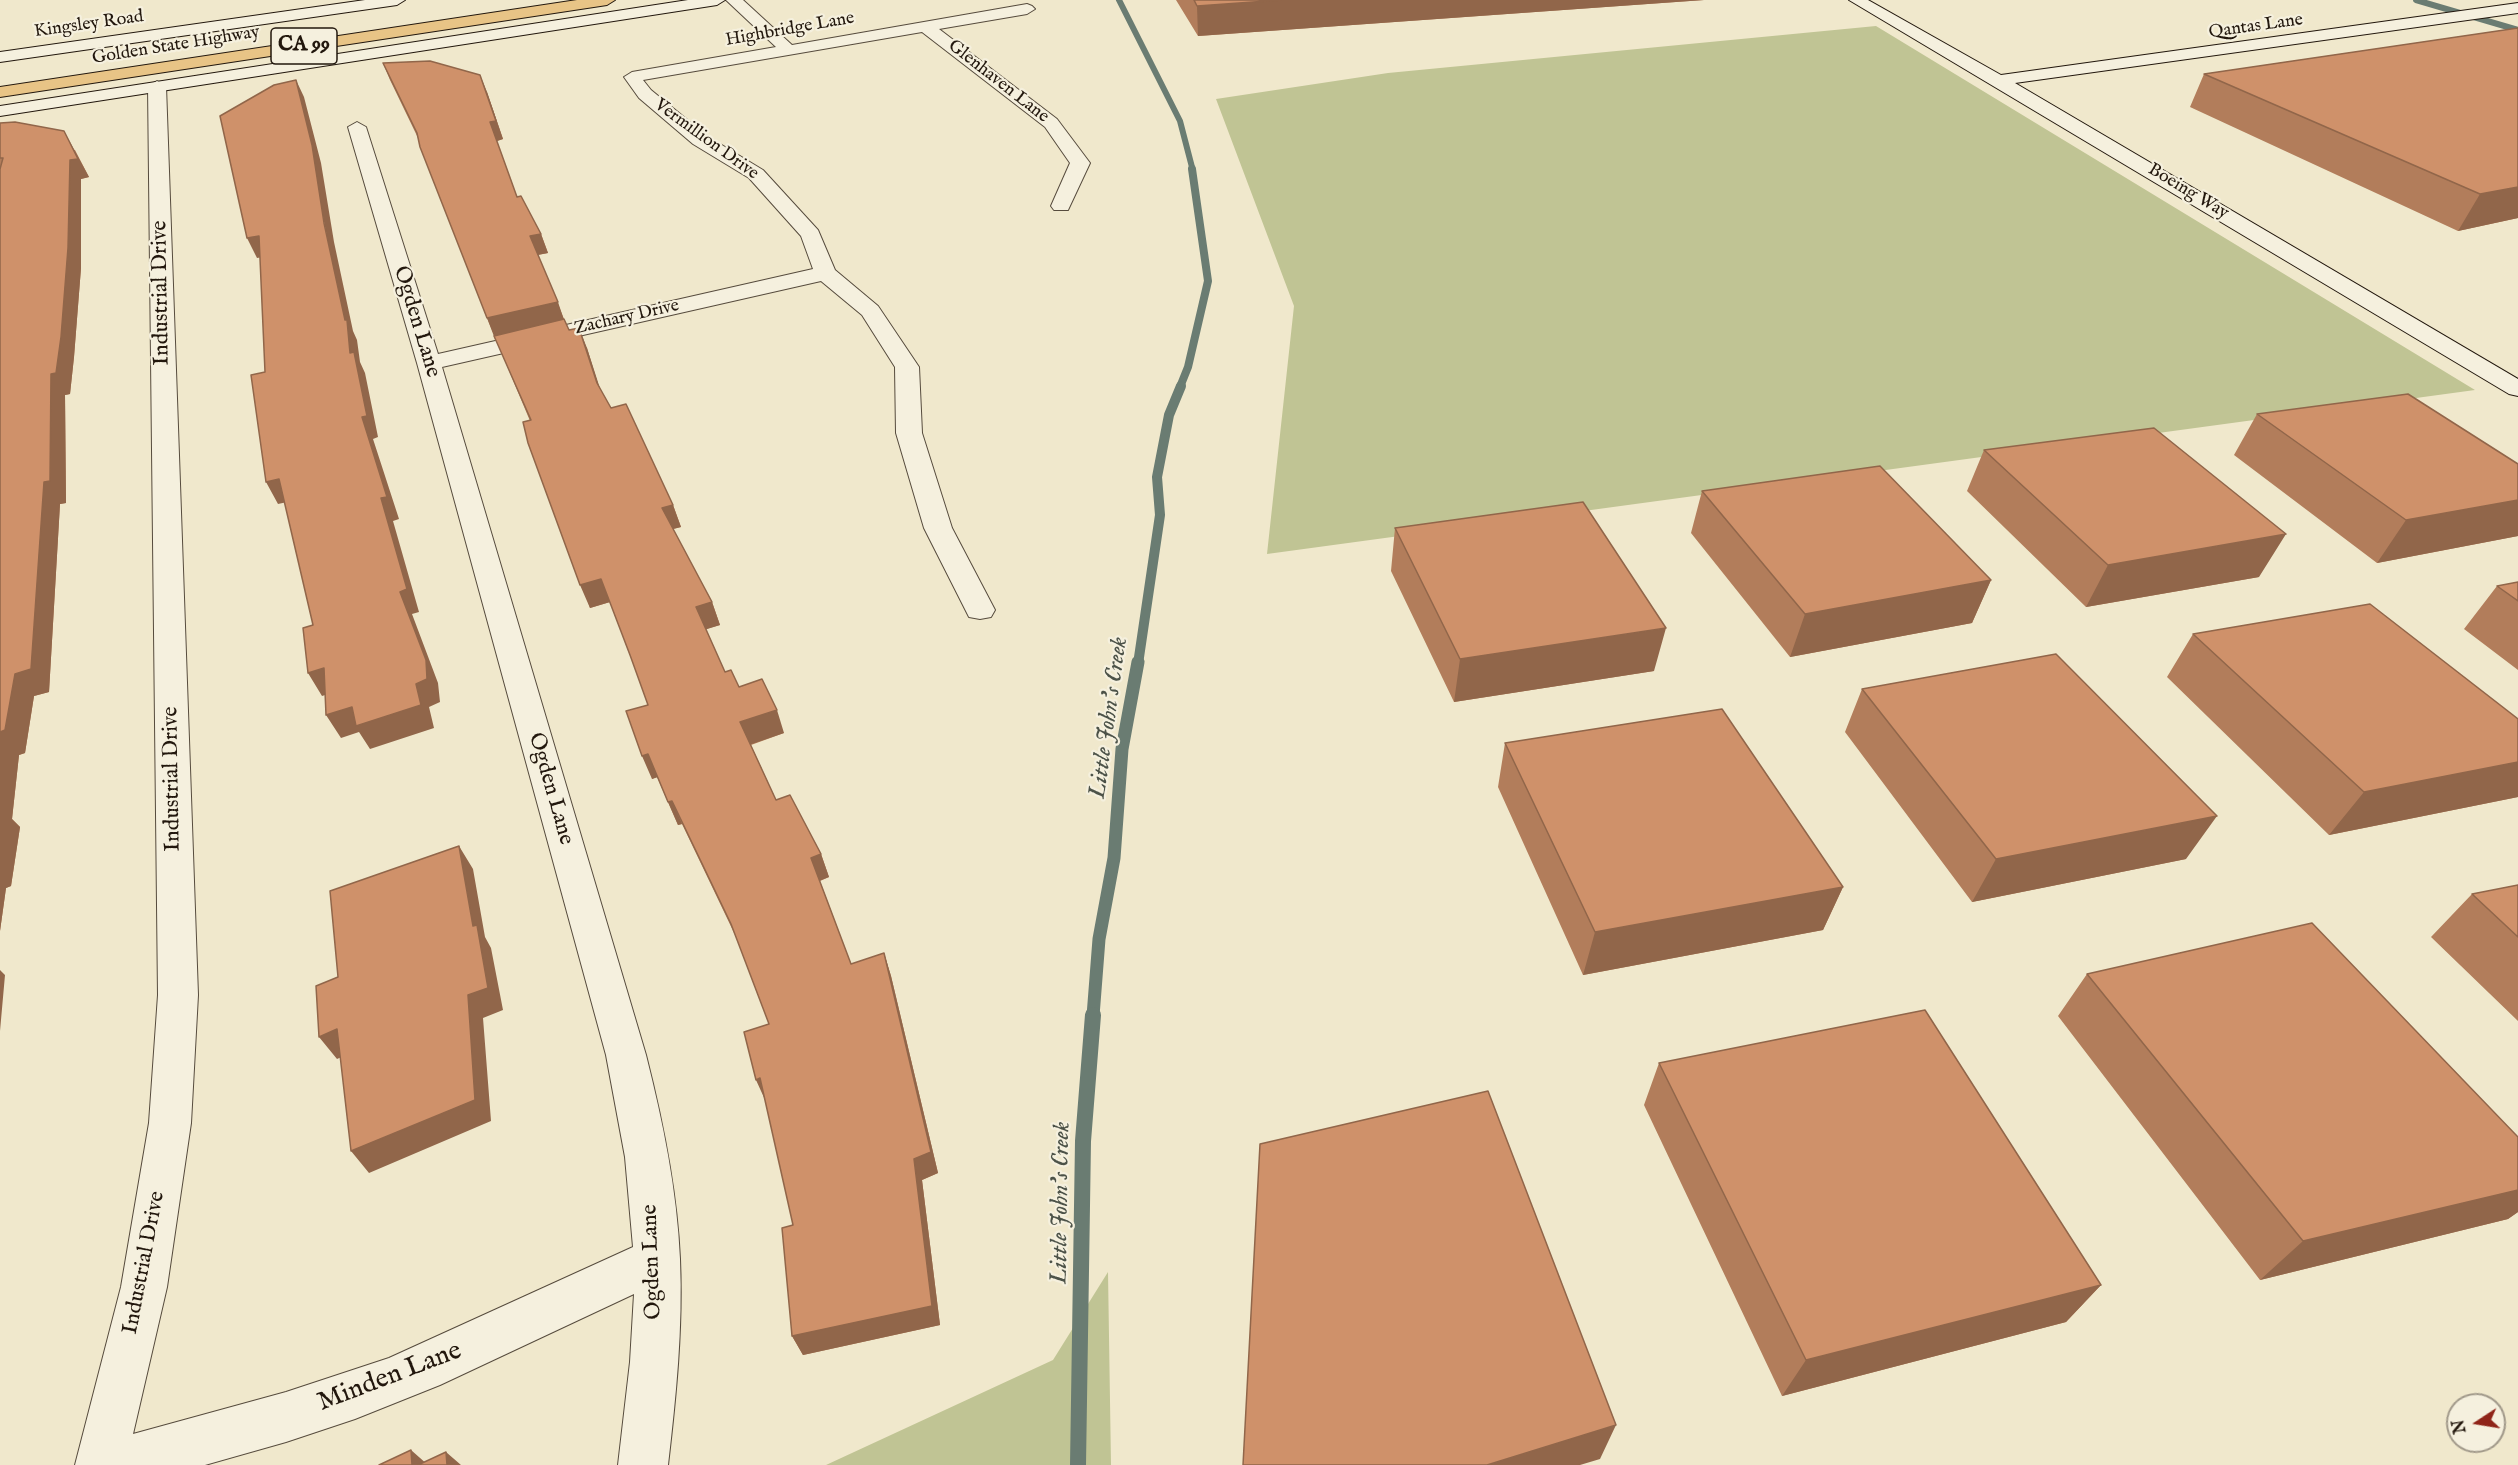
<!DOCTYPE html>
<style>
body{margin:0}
#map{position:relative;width:2518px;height:1465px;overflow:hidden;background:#f0e8cc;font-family:"IM FELL English",serif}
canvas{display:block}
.north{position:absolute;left:2446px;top:1393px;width:60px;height:60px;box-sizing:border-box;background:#f5f0de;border:2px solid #a1998a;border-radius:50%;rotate:258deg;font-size:16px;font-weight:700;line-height:24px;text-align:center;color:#22170d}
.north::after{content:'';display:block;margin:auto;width:21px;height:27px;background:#8f2418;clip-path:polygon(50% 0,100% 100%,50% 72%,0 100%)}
</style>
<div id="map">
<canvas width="2518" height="1465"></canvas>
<div class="north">N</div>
</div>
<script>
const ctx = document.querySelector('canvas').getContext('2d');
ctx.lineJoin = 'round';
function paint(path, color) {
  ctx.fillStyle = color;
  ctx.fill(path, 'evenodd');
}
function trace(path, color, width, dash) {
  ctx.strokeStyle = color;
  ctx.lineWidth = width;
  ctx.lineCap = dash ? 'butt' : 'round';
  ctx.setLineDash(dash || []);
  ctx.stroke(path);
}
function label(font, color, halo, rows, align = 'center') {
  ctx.font = font + ' "IM FELL English",serif';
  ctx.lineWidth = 4.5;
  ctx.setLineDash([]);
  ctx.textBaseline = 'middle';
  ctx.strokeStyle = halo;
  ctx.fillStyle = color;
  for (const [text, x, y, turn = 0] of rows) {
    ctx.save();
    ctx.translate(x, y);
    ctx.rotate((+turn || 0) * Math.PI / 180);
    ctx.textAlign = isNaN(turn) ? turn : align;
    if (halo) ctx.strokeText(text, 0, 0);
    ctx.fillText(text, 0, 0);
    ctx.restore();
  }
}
const green = new Path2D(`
 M1876 26 2475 390 1267 554 1294 306 1216 99 1388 73Z
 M1108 1272 1111 1465H826L1053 1360Z`);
const streamFar4 = new Path2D(`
 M1119 0 1180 121 1193 171
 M2416 0 2518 30`);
const streamFar3 = new Path2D(`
 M1180 387 1188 367 1208 281 1192 169`);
const streamFar2 = new Path2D(`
 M1138 664 1160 515 1157 477 1169 415 1181 386`);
const streamFar1 = new Path2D(`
 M1093 1016 1099 939 1114 858 1122 749 1138 662`);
const stream = new Path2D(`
 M1078 1465 1083 1141 1093 1015`);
const street = new Path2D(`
 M726 0H743L792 45 1027 4 1032 6 1035 9 1027 14 939 29 1057 119 1090 163 1068 210H1054L1051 206 1070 163 1045 127 922 32 643 80 651 90 707 136 763 170 818 230 835 270 878 306 919 367 922 433 952 528 995 610 991 617 980 619 969 617 924 528 896 433 895 367 862 315 821 281 442 367 646 1055C663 1122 677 1190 680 1259 683 1328 676 1397 668 1465H618L630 1362 634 1294 440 1385 355 1419 286 1442 205 1465H75L121 1287 149 1123 158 995 148 86 157 81 166 86 198 995 191 1123 167 1287 133 1434 286 1392 389 1358 633 1247 625 1157 606 1055 417 363 348 127 357 122 366 127 438 354 813 269 801 236 749 178 693 144 639 98 624 77 632 72 776 47Z`);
const secondary = new Path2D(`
 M365 0H405L397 5 0 62V52Z
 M688 0H725L717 5 0 116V106Z
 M1849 0H1868L2001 75 2518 3V13L2015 83 2518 379V396L2509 394Z`);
const highway = new Path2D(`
 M577 0H615L607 5 0 97V87Z`);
const wall = new Path2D(`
 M1176 0H1704L1198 36Z
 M2518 28V218L2458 231 2190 107 2204 74Z
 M383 63 487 92 503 139 497 141 517 197 541 234 548 253 538 255 564 319 569 330 587 348 599 387 611 408 673 505 681 527 673 529 712 602 720 625 706 629 725 672 784 733 751 745 776 800 821 854 829 877 820 881 851 964 884 953 891 976 938 1173 922 1180 940 1325 803 1355 792 1336 793 1225 769 1024 736 937 682 824 678 825 657 777 652 779 648 705 630 655 610 602 590 608 530 421 487 318 418 138 390 80Z
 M0 123 75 150 89 177 81 179V268L74 357 70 394 65 395 66 503 60 504 49 692 34 696 25 753 19 755 12 819 20 827 11 886 6 888 0 931Z
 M2257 414 2518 464V536L2377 563 2234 455Z
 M1984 450 2259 577 2086 607 1967 491Z
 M1702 491 1991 580 1972 623 1790 657 1691 533Z
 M1395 528 1654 671 1454 702 1391 571Z
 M2518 582V670L2464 629 2497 586Z
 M2193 634 2518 719V797L2329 835 2167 677Z
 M1862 689 2186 859 1972 902 1845 732Z
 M1505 743 1843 887 1823 930 1583 975 1498 787Z
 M2518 885V1021L2431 937 2472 894Z
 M2087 974 2518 1137V1212L2508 1219 2260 1280 2058 1016Z
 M1659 1063 2101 1285 2066 1322 1782 1396 1644 1105Z`);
const shadedWall = new Path2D(`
 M1281 0H1704L1198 36 1197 6Z
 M480 75 487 92 503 139 497 141 490 122Z
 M296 80 304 97 321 163 334 242 353 331 357 340 360 362 365 373 378 437 373 439 399 519 393 521 419 612 412 614 438 683 440 702 429 707 434 728 370 749 359 732 341 738 326 715 416 684 400 592 381 498 362 417 350 353Z
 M64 131 89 177 81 179V268L74 357 70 394 65 395 66 503 60 504 49 692 34 696 25 753 19 755 12 819 20 827 11 886 6 888 0 931V732L51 374Z
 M2518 187V218L2458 231 2480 194Z
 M541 234 548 253 537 255 530 236Z
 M259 236 269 256 257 258 247 238Z
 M558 302 565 323 495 339 487 318Z
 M579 328 587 348 605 404 597 383Z
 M279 479 292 501 278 504 266 482Z
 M2518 500V536L2377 563 2406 520Z
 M673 505 681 527 669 530 662 508Z
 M2286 534 2259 577 2086 607 2108 565Z
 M601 579 610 602 590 608 580 585Z
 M1991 580 1972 623 1790 657 1805 614Z
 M712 602 720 625 704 630 696 607Z
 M1666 628 1654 671 1454 702 1460 659Z
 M324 668 338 691 322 696 308 673Z
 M777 710 784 733 749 745 740 722Z
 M648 754 658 777 652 779 642 756Z
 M2518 762V797L2329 835 2364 792Z
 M672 801 682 824 678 825 668 802Z
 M2217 816 2186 859 1972 902 1996 859Z
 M459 846 473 869 485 937 491 948 503 1010 483 1018 491 1121 369 1173 351 1151 468 995 473 926Z
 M821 854 829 877 819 881 811 858Z
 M1843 887 1823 930 1583 975 1595 932Z
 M884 953 891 976 938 1173 922 1180 940 1325 803 1355 792 1336Z
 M0 970 5 975 0 1031Z
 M337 1029 355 1051 337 1059 319 1037Z
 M760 1078 766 1102 756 1080Z
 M2518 1190V1212L2508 1219 2260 1280 2303 1241Z
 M2101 1285 2066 1322 1782 1396 1806 1360Z
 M1616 1425 1600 1459 1580 1465H1487Z
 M411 1450 428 1465H412Z
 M446 1452 461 1465H447Z`);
const building = new Path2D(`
 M1194 0H1281L1197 6Z
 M2518 28V187L2480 194 2204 74Z
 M430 61 480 75 496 121 490 122 517 197 521 196 541 234 530 236 558 302 487 318 420 147 417 133 383 63Z
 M296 80 312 145 324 223 345 320H347L350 353 354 352 367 416 362 417 387 497 381 498 407 589 400 592 426 660 427 679 416 684 421 705 356 726 352 707 326 715 324 668 308 673 303 628 313 625 279 479 266 482 251 375 265 372 259 236 247 238 220 116 274 85Z
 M15 122 64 131 78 159 70 160 68 248 61 337 56 373 51 374 50 481 44 482 31 669 15 674 5 730 0 732V169L3 158H0V123Z
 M564 319 569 330 579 328 597 383 611 408 626 404 673 505 662 508 712 602 696 607 725 672 731 670 739 687 762 679 777 710 740 722 776 800 790 795 821 854 811 858 851 964 884 953 931 1152 914 1159 932 1306 792 1336 782 1228 793 1225 760 1078 756 1080 744 1032 769 1024 731 924 672 801 668 802 648 754 642 756 626 711 648 705 630 655 601 579 580 585 528 443 523 422 531 420 494 336Z
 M2408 394 2518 464V500L2406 520 2257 414Z
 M2154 428 2286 534 2108 565 1984 450Z
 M1880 466 1991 580 1805 614 1702 491Z
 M1583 502 1666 628 1460 659 1395 528Z
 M2518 582V601L2497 586Z
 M2370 604 2518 719V762L2364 792 2193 634Z
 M2056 654 2217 816 1996 859 1862 689Z
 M1722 709 1843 887 1595 932 1505 743Z
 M459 846 473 926 477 925 488 988 468 995 475 1100 351 1151 337 1029 319 1037 316 986 338 977 330 891Z
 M2518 885V937L2472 894Z
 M2312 923 2518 1137V1190L2303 1241 2087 974Z
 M1925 1010 2101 1285 1806 1360 1659 1063Z
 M1488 1091 1616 1425 1487 1465H1243L1260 1144Z
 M411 1450 412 1465H379Z
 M446 1452 447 1465H418Z`);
const farStreetnames = [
 ["Kingsley Road",89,25,-8],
 ["Qantas Lane",2256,27,-8],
 ["Highbridge Lane",790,30,-10],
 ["Golden State Highway",176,46,-9],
 ["Glenhaven Lane",998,82,38],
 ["Vermillion Drive",706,140,36],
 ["Boeing Way",2188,192,31],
 ["Zachary Drive",627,318,-13]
];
const shields = [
 [304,46,66]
];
const shieldNames = [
 ["CA 99",304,46]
];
const streetNames = [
 ["Industrial Drive",162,293,-91],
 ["Ogden Lane",416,322,73],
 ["Industrial Drive",173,779,-91],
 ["Ogden Lane",550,789,74],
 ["Ogden Lane",653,1262,-92],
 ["Industrial Drive",145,1263,-79]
];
const waterNames = [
 ["Little John's Creek",1110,718,-82],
 ["Little John's Creek",1062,1203,-89]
];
const nearStreetnames = [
 ["Minden Lane",390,1378,-21]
];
paint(green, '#c0c494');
trace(streamFar4, '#6a7c72', 6);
trace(streamFar3, '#6a7c72', 8);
trace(streamFar2, '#6a7c72', 10);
trace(streamFar1, '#6a7c72', 13);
trace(stream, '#6a7c72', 16);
trace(street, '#564b3d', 2);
trace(secondary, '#22170d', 2);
trace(highway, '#22170d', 2);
paint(street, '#f5f0de');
paint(secondary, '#f5f0de');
paint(highway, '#e8c486');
paint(wall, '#b27d5b');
paint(shadedWall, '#91664a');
paint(building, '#cf916a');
trace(building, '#91664a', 1.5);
label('18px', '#22170d', '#f5f0de', farStreetnames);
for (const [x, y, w] of shields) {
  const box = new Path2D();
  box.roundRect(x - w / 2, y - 18, w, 36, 4.5);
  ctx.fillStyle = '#f5f0de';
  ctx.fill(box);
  trace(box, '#22170d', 1.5);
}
label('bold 21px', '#22170d', null, shieldNames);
label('22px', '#22170d', '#f5f0de', streetNames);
label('italic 24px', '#4c5248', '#f5f0de', waterNames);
label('27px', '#22170d', '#f5f0de', nearStreetnames);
</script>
